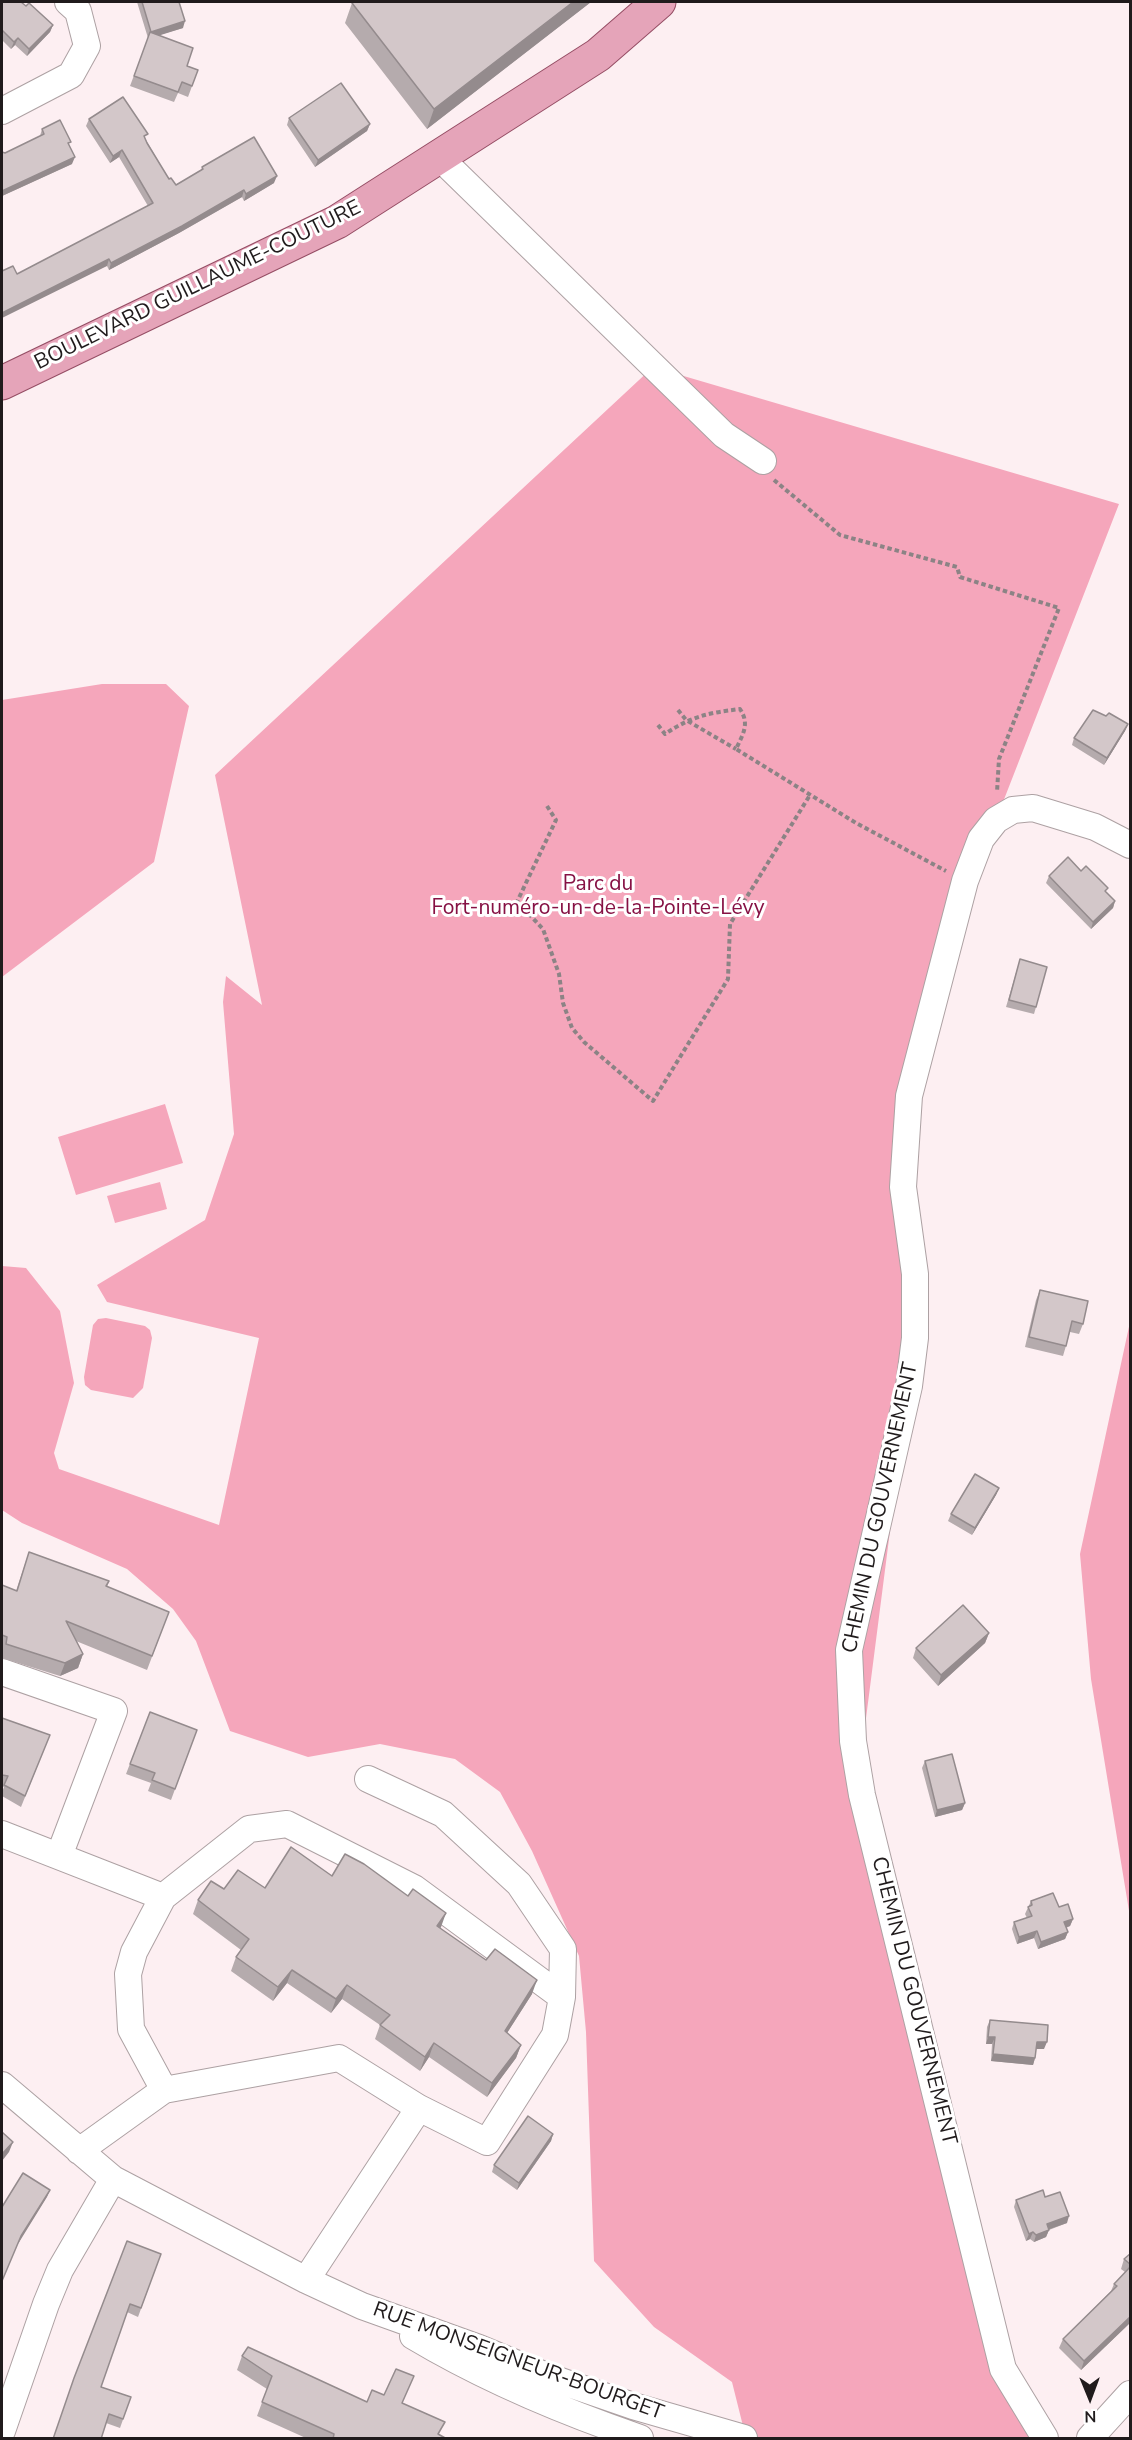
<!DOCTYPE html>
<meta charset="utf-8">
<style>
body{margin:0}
#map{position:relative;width:1132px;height:2440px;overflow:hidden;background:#fdeff2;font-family:"Nunito Sans",sans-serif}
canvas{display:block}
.frame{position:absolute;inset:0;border:3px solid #201b1c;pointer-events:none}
.north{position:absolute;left:1060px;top:2368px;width:60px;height:60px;-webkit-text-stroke:4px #fff;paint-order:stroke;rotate:179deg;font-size:16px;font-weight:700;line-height:24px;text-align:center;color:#201b1c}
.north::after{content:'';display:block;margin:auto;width:21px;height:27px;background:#201b1c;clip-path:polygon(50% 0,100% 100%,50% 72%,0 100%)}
</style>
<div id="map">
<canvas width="1132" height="2440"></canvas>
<div class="frame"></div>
<div class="north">N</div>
</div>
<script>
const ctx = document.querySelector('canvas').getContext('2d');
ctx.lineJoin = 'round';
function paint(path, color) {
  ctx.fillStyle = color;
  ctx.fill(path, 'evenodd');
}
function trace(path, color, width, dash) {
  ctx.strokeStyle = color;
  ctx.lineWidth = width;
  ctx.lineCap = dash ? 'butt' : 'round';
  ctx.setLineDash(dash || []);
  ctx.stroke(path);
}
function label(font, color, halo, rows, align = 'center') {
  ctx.font = font + ' "Nunito Sans",sans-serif';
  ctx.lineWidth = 6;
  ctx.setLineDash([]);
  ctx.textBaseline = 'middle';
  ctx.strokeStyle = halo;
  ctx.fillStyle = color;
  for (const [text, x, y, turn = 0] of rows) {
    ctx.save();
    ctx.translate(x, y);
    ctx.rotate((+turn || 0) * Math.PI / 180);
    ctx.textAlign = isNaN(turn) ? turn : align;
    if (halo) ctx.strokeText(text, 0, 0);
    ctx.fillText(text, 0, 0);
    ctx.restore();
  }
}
const green = new Path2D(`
 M653 367 1119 504 996 820 909 1096 915 1274 900 1453 860 1765 1005 2361 1045 2438H746L732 2382 654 2327 594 2261 586 2032 579 1956 532 1851 500 1792 455 1759 380 1744 308 1757 230 1731 196 1641 173 1609 127 1569 22 1523 2 1510V1266L26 1268 60 1311 74 1383 54 1453 59 1469 219 1525 259 1338 107 1302 97 1285 205 1220 234 1134 223 1002 226 976 262 1005 215 775Z
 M102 684H166L189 706 154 862 2 977V700Z
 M165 1104 183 1163 76 1195 58 1137Z
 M160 1182 167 1209 115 1223 107 1196Z
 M106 1318 145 1326 150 1330 152 1338 143 1388 133 1398 91 1390 85 1385 84 1377 93 1325 98 1319Z
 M1130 1322V1917L1091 1679 1080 1554Z`);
const path = new Path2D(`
 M774 480 840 535 957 567 960 577 1059 608 999 759 997 792
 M678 710 686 720 736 749
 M658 725 665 734C692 716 708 713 740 709 750 724 743 734 736 749L856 823 946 871
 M547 806 556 820 515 906 528 913 543 929 559 974 563 1003 572 1028 584 1042 653 1101 728 979 730 924 810 795`);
const minor = new Path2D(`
 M2 111 71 75 87 46 78 11 68 2
 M439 157 724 435 763 461
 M2 1672 114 1711 59 1856
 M2 1834 163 1897
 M2 2085 113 2179 306 2280 362 2306 479 2348 549 2377 633 2406 744 2438
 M164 2090 131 2029 128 1974 134 1952 163 1897 249 1829 287 1824 414 1888 562 1997
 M79 2151 164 2090 339 2058 419 2108 487 2142 555 2035 562 1997 563 1949 519 1884 443 1814 368 1779
 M306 2280 419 2108
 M413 2336C485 2379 561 2411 640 2438
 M2 2431 46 2304 60 2270 113 2179
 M1045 2438 1003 2369 862 1795 853 1741 849 1650 909 1386 915 1338V1274L903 1187 909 1096 965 881 981 839 996 820 1013 810 1033 808 1095 827 1130 845
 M1090 2438 1130 2394`);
const major = new Path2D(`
 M2 383 337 222 598 55 659 2`);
const wall = new Path2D(`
 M2 2 26 6 53 25 50 32 27 56 15 45 11 49 2 40Z
 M137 2H179L183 28 159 35 187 66 198 70 188 97 178 93 174 102 130 86 148 38Z
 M354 2H591L427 129 345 23 352 3Z
 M289 118 370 124 367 131 315 167 287 125Z
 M89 119 146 140 169 179 176 185 201 171 202 167 274 183 244 201 242 197 179 233 109 270 107 266 17 274 148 206 119 157 110 163 86 126Z
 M42 129 69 145 72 164 2 196V152L5 153 40 136Z
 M1106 716 1128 724 1125 731 1104 765 1072 745 1074 738Z
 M1081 871 1107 893 1115 901 1113 908 1091 929 1046 883 1049 876Z
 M1020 959 1036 1007 1034 1014 1006 1007Z
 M1040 1290 1083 1324 1079 1334 1070 1332 1063 1356 1025 1347 1036 1300Z
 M999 1488 996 1495 972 1535 948 1521 951 1514Z
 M29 1552 109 1581 107 1587 169 1612 147 1670 76 1641 83 1654 78 1668 60 1676 2 1658V1585L16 1591Z
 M989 1633 985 1643 938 1686 913 1658 916 1648Z
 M150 1712 197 1730 171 1800 148 1791 151 1783 126 1774Z
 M2 1718 50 1735 21 1807 2 1796V1792L4 1787 2 1786Z
 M925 1761 965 1803 962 1810 935 1817 922 1768Z
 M332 1876 441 1927 440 1928 532 1994 507 2033 521 2045 516 2058 487 2097 429 2057 420 2071 375 2039 380 2025 342 1999 331 2013 287 1983 273 2001 231 1971 236 1957 241 1950 193 1914 198 1900 224 1889 265 1888Z
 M1031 1901 1059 1907 1073 1919 1070 1926 1066 1928 1068 1932 1065 1939 1038 1949 1034 1938 1017 1944 1012 1929 1014 1922 1027 1918 1025 1914Z
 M990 2020 1044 2049H1036L1035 2058 1033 2065 991 2061 992 2044H986L987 2027Z
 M553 2134 551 2141 517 2190 492 2172 494 2165Z
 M1045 2197 1067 2223 1049 2230 1046 2237 1034 2242 1030 2239 1026 2241 1014 2207 1016 2200Z
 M1131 2253V2322L1081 2370 1059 2348 1063 2339 1111 2291 1114 2284 1125 2272 1121 2269 1124 2259Z
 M161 2254 138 2317 127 2312 101 2387 131 2397 120 2428 106 2423 74 2378Z
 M242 2356 367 2402 403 2404 440 2435 447 2439H308L257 2416 267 2389 237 2370Z`);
const shadedWall = new Path2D(`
 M573 2H591L427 129 434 109Z
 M185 21 183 28 148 39 151 32Z
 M53 25 50 32 27 56 29 49Z
 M18 38 15 45 11 49 14 42Z
 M370 124 367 131 315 167 318 160Z
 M122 150 119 157 110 163 113 156Z
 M75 157 72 164 2 196V191Z
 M277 176 274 183 244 201 246 194Z
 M244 190 242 197 179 233 109 270 111 263Z
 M109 259 107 266 2 318V313Z
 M1128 724 1125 731 1104 765 1107 758Z
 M1115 901 1113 908 1091 929 1093 922Z
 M999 1488 996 1495 972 1535 975 1528Z
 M989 1633 985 1643 938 1686 941 1675Z
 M83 1654 78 1668 60 1676 65 1663Z
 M965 1803 962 1810 935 1817 937 1810Z
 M446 1913 441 1927 432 1940 437 1926Z
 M1073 1919 1070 1926 1061 1929 1064 1922Z
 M1037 1931 1034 1938 1017 1944 1019 1937Z
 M1068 1932 1065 1939 1038 1949 1041 1942Z
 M292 1970 287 1983 273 2001 278 1987Z
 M537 1980 532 1994 500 2044 505 2031Z
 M347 1985 342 1999 331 2013 336 1999Z
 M988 2037H995L992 2044H986Z
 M1037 2042H1047L1044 2049H1034Z
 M434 2043 429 2057 420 2071 425 2057Z
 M521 2045 516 2058 487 2097 492 2083Z
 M993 2054 1035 2058 1033 2065 991 2061Z
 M553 2134 551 2141 517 2190 519 2183Z
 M13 2142 9 2152 2 2161V2154Z
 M50 2190 47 2197 18 2244 21 2236Z
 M1069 2216 1067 2223 1044 2231 1047 2224Z
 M1049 2230 1046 2237 1034 2242 1036 2235Z
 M1033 2232 1030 2239 1026 2241 1029 2234Z
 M1131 2316V2322L1081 2370 1084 2361Z`);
const building = new Path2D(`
 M2 2H21L26 6 29 3 53 25 29 49 18 38 14 42 2 30Z
 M142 2H179L185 21 151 32Z
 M354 2H573L434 109 352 3Z
 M150 32 193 48 187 66 198 70 192 86 182 82 178 92 134 76Z
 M341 83 370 124 318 160 289 118Z
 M123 97 148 134 144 136 147 143 169 179 171 178 176 185 203 169 202 167 254 137 277 176 246 194 244 190 182 226 111 263 109 259 2 313V271L13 266 17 274 153 203 122 150 113 156 89 119Z
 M60 120 71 142 68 143 75 157 2 191V152L5 153 44 134 42 129Z
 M1093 710 1106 716 1109 713 1128 724 1107 758 1074 738Z
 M1068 857 1081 871 1086 866 1108 888 1105 891 1115 901 1093 922 1049 876Z
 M1020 959 1047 967 1036 1007 1009 1000Z
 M1040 1290 1088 1301 1083 1324 1072 1321 1066 1346 1029 1337Z
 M975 1474 999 1488 975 1528 951 1514Z
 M29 1552 109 1581 106 1586 169 1612 152 1656 66 1621 83 1654 65 1663 6 1644 7 1637 2 1635V1585L17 1591Z
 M963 1605 989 1633 941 1675 916 1648Z
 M150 1712 197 1730 175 1789 152 1780 155 1773 130 1764Z
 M2 1718 50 1735 25 1796 4 1785 8 1776 2 1775Z
 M952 1754 965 1803 937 1810 925 1761Z
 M291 1847 332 1876 345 1854 364 1864 408 1896 413 1889 446 1913 437 1926 486 1960 495 1949 537 1980 505 2031 521 2045 492 2083 434 2043 425 2057 380 2025 390 2015 347 1985 336 1999 292 1970 278 1987 236 1957 249 1939 198 1900 211 1881 224 1889 238 1870 265 1888Z
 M1053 1893 1059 1907 1068 1904 1073 1919 1064 1922 1068 1932 1041 1942 1037 1931 1019 1937 1014 1922 1032 1916 1028 1907 1032 1905 1031 1901Z
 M990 2020 1048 2025 1047 2042H1037L1035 2058 993 2054 995 2037H988Z
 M528 2116 553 2134 519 2183 494 2165Z
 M2 2132 13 2142 2 2154Z
 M23 2173 50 2190 21 2236 2 2281V2207Z
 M1043 2190 1045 2197 1060 2192 1069 2216 1047 2224 1049 2230 1036 2235 1033 2232 1029 2234 1016 2200Z
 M127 2241 161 2254 141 2308 130 2304 101 2387 131 2397 123 2419 109 2414 101 2439H53L74 2378Z
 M1131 2253V2265L1124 2259Z
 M1131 2266V2316L1084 2361 1063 2339 1117 2286 1114 2284Z
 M248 2347 367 2402 372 2390 384 2395 396 2369 414 2376 402 2403 445 2422 438 2434 447 2439H333L334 2434 262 2402 272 2376 242 2356Z`);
const streetNames = [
 ["BOULEVARD GUILLAUME-COUTURE",198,286,-26],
 ["CHEMIN DU GOUVERNEMENT",881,1508,-78],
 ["CHEMIN DU GOUVERNEMENT",913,2001,76],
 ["RUE MONSEIGNEUR-BOURGET",518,2362,20]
];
const parkNames = [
 ["Parc du",598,885],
 ["Fort-numéro-un-de-la-Pointe-Lévy",598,909]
];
paint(green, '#f5a6bb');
trace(minor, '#ada1a3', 28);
trace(major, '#954d64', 35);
trace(path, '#8c8385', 4, [4.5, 3]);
trace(minor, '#fff', 26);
trace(major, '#e5a4b9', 33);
paint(wall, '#b5abad');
paint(shadedWall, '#948b8d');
paint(building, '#d3c7c9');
trace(building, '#948b8d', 1.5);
label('21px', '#201b1c', '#fff', streetNames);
label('21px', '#861144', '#fff', parkNames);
</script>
